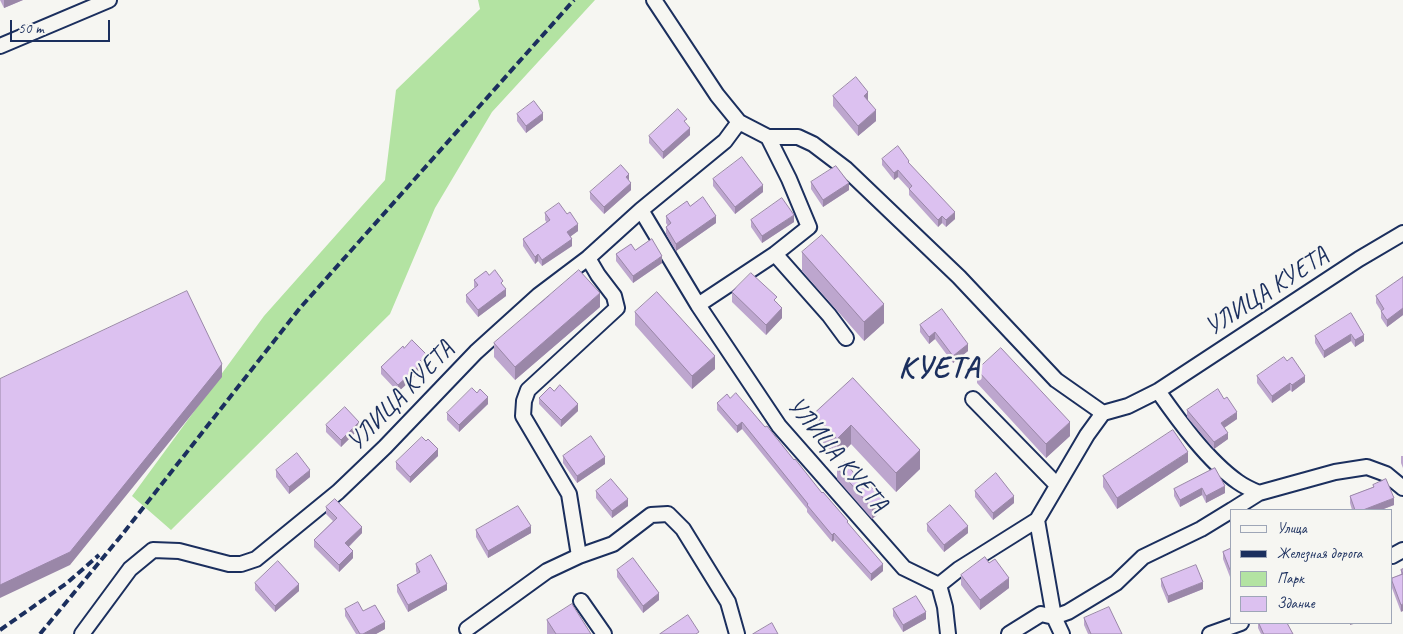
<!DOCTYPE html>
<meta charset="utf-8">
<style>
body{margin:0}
#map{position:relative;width:1403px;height:634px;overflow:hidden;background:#f6f6f2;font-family:Caveat,sans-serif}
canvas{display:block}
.legend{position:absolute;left:1230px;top:509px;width:162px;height:115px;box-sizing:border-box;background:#f6f6f2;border:1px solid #9ea6b7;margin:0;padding:6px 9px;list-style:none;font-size:15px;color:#1b2f5e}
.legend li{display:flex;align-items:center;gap:10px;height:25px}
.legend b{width:25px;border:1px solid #9ea6b7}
.scale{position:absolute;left:10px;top:20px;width:100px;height:22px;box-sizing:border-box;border:2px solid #1b2f5e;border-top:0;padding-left:6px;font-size:15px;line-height:18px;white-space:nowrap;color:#1b2f5e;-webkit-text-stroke:4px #f6f6f2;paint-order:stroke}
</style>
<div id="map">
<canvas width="1403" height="634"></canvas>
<ul class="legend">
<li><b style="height:6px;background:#f6f6f2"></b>Улица</li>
<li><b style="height:6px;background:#1b2f5e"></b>Железная дорога</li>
<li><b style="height:14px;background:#b3e3a2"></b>Парк</li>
<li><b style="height:14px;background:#dcc1f0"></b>Здание</li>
</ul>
<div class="scale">50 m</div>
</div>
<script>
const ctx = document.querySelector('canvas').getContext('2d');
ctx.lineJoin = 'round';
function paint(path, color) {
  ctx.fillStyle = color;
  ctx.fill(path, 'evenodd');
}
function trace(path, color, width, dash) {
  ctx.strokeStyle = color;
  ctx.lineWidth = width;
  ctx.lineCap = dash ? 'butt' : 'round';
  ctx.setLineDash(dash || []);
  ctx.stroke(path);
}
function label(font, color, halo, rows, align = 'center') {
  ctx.font = font + ' Caveat,sans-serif';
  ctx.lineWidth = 5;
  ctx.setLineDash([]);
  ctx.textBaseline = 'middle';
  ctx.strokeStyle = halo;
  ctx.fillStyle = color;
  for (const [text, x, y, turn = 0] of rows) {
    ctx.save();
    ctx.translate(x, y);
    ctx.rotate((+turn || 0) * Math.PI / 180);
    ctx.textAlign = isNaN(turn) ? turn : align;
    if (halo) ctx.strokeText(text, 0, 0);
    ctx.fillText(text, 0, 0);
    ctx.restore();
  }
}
const green = new Path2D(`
 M478 0H595L492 112 435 208 390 314 171 530 132 496 264 316 385 180 396 90 480 9Z`);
const minor = new Path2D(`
 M654 0 717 95 739 122 768 137H798L813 144 846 169 959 277 1056 380 1103 413 1128 406 1158 391 1359 259 1403 233
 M0 46 109 0
 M768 137 789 179 809 227 775 254 698 305 779 426 904 568 939 585
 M641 210 698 305
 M775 254 829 315 846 338
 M1158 391C1179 421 1208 461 1238 482 1245 487 1252 490 1259 493L1335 472 1367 467 1386 474 1403 488
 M973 399 1057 485
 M1232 510 1259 493
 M579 556 569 494 523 416 524 401 528 390 617 308 614 296 598 275 588 258
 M1392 556 1403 550
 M581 601 604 634
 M467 629 547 571 579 556 613 544 651 515 668 514 683 529 728 602 737 634
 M82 634 130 569 153 550 179 551 229 564H241L256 559 338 492 385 447 476 352 539 295 588 258 641 210 725 141 739 122
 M948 634 945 607 939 585 959 569 1037 520
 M1009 634 1041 614 1054 617 1068 612 1116 583 1143 557 1201 529 1232 510
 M1062 634 1054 617 1037 520 1087 435 1103 413
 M1210 634 1241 623`);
const rail = new Path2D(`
 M0 630 67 583 99 555
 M40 634 121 536 300 308 574 0`);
const wall = new Path2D(`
 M0 0H23L4 8Z
 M833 96 876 121 858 136 833 106Z
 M517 114 543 120 526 133 517 121Z
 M687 125 690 135 663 159 649 143V136Z
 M882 159 909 163 955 219 946 227 942 223 938 227 909 195V189L898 177 894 180 882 165Z
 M713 179 763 192 735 214 713 186Z
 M629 181 631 190 604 214 590 199V192Z
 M811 182 849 190 823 207 811 189Z
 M690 206 716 223 676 251 666 234V227L668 226 666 223V216Z
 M545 213 578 231 571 236 572 246 542 266 538 261 535 264 523 246V239L547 223 545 220Z
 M751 220 794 222 762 243 751 227Z
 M802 252 884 323 864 341 802 271Z
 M616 254 662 263 633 283 616 261Z
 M489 275 503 286 506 296 478 317 466 302V295L475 288 474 287V280Z
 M1403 277V315L1387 327 1381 318V311L1376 303V296Z
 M732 292 777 302 782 318 766 335 732 302Z
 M600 307 515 380 494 357V343Z
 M635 312 715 369 692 389 635 325Z
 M920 325 968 344V351L953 363 935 339 929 344 920 332Z
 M1364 335V341L1355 347 1351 341 1324 358 1315 343V336Z
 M1287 361 1305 382 1292 392 1290 390 1272 403 1257 383V376Z
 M427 362 421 368V371L398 392 381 374V367Z
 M977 370 1070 436 1046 458 977 383Z
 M853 378 920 469 896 492 851 444 837 458 814 433V414Z
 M554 391 578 411 561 427 539 404V398Z
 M477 393 488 404 459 432 447 420V413Z
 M717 403 794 460 848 524 883 571 871 581 834 540 832 542 807 512V509L742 429 737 433 717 410Z
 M1187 410 1237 419 1224 428 1228 439 1214 449 1187 417Z
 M326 425 359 429 341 447 326 432Z
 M426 441 438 456 410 483 396 469V462Z
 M563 456 605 464 577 483 563 463Z
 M1401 456H1403V468L1401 463Z
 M1188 462 1117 509 1103 487V476Z
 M837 468 882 511 872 519 837 479Z
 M1215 468 1225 493 1206 503 1202 495 1180 507 1174 496V489Z
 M276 470 310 477 289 494 276 477Z
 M1373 485 1394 505 1381 510H1352L1350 503V496L1373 487Z
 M596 491 628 506 612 518 596 498Z
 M975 491 1014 503 993 520 975 497Z
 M326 507 362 533 349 547 353 558 339 572 314 547V540L333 521 326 514Z
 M927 524 968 533 944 552 927 531Z
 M476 530 531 533 488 558 476 537Z
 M1232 548V577H1230L1223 559V552Z
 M416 564 447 590 408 612 397 592V585L417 574 416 571Z
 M1403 569 1401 612 1392 588V578L1401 574V570Z
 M617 570 659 600 643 613 617 577Z
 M961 575 1009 588 980 610 961 585Z
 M1161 579 1203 589 1168 603 1161 586Z
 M255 583 299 591 275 612 255 590Z
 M345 609 363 611 385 629 376 634H356L345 616Z
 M893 609 926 619 903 632 893 616Z
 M1084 618 1122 634H1088L1084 625Z
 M547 620 591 634H547Z
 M1258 623H1287L1293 634H1261L1258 628Z`);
const shadedWall = new Path2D(`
 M4 0H23L4 8Z
 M868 92V102L864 96Z
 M876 110V121L858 136V126Z
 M543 113V120L526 133V126Z
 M690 128V135L663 159V152Z
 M898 170V177L894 180V173Z
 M629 174V181L626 177Z
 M631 183V190L604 214V207Z
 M849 183V190L823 207V200Z
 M763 185V192L735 214V207Z
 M955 212V219L946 227V220Z
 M794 215V222L762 243V236Z
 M716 216V223L676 251V244Z
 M942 216V223L938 227V220Z
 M578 224V231L567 239V232Z
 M572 239V246L542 266V260Z
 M538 254V261L535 264V257Z
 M662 256V263L633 283V276Z
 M506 289V296L478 317V310Z
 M600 293V307L515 380V367Z
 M884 304V323L864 341V322Z
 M782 308V318L766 335V325Z
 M1403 308V315L1387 327V320Z
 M935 332V339L929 344V337Z
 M1351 334V341L1324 358V351Z
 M1364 335V341L1355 347V340Z
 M968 344V351L953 363V356Z
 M427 355V362L421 368V371L398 392V385Z
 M715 356V369L692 389V376Z
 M222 364V377L70 565 0 598V585Z
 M1305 376V382L1292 392V385Z
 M1290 383V390L1272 403V396Z
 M488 397V404L459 432V425Z
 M578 404V411L561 427V420Z
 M1237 412V419L1221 430V423Z
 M359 422V429L341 447V440Z
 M742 422V429L737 433V426Z
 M1070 422V436L1046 458V444Z
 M851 425V444L837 458V439Z
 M1228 433V439L1214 449V442Z
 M438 449V456L410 483V477Z
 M920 450V469L896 492V473Z
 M1188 452V462L1117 509V498Z
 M605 457V464L577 483V476Z
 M310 470V477L289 494V487Z
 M1225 486V493L1206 503V496Z
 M1202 488V495L1180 507V500Z
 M1014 496V503L993 520V513Z
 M1394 498V505L1381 510H1363Z
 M628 499V506L612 518V511Z
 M882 500V511L872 519V508Z
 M531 526V533L488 558V551Z
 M968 526V533L944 552V545Z
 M362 527V533L345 550V543Z
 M834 533V540L832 542V535Z
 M353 551V558L339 572V565Z
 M883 564V571L871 581V574Z
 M1230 570H1232V577H1230Z
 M1009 578V588L980 610V600Z
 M1203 582V589L1168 603V596Z
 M299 584V591L275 612V606Z
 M447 584V590L408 612V605Z
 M659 593V600L643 613V606Z
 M1403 604V611L1401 612V605Z
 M926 612V619L903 632V625Z
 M385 622V629L376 634H363Z
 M1350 623H1357L1350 625Z`);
const building = new Path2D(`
 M856 77 868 92 864 96 876 110 858 126 833 96Z
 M534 101 543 113 526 126 517 114Z
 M678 109 687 119 684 121 690 128 663 152 649 136Z
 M898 146 909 161 908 162 955 212 946 220 942 216 938 220 909 189 912 186 898 170 894 173 882 159Z
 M742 157 763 185 735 207 713 179Z
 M621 165 629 174 626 177 631 183 604 207 590 192Z
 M836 166 849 183 823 200 811 182Z
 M703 197 716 216 676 244 666 227 671 223 666 216 687 201 690 206Z
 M782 198 794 215 762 236 751 220Z
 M559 203 567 214 570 212 578 224 567 232 572 239 542 260 538 254 535 257 523 239 550 220 545 213Z
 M822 235 884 304 864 322 802 252Z
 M652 239 662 256 633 276 616 254 631 244 635 250Z
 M495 270 503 281 501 283 506 289 478 310 466 295 478 285 474 280 486 271 489 275Z
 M579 270 600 293 515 367 494 343Z
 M751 273 777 297 774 300 782 308 766 325 732 292Z
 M1403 277V308L1387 320 1381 311 1384 309 1376 296Z
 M187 291 222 364 70 552 0 585V379Z
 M657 292 715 356 692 376 635 312Z
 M942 309 968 344 953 356 935 332 929 337 920 325Z
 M1351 313 1364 335 1355 340 1351 334 1324 351 1315 336Z
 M412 340 427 355 419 362 421 364 398 385 381 367 403 346 404 348Z
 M1001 348 1070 422 1046 444 977 370Z
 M1284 357 1287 361 1292 357 1305 376 1292 385 1290 383 1272 396 1257 376Z
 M853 378 920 450 896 473 851 425 837 439 814 414Z
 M560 385 578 404 561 420 539 398 550 387 554 391Z
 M472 388 477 393 480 389 488 397 459 425 447 413Z
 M1218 389 1224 399 1227 397 1237 412 1221 423 1228 433 1214 442 1187 410Z
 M736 393 765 427 767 426 794 460 795 459 822 493 823 492 848 521 847 522 883 564 871 574 834 533 832 535 807 505 808 504 742 422 737 426 717 403 727 394 730 398Z
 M345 407 359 422 341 440 326 425Z
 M1173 430 1188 452 1117 498 1103 476Z
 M591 436 605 457 577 476 563 456Z
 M422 437 426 441 428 439 438 449 410 477 396 462Z
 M297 453 310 470 289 487 276 470Z
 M845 462 861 482 864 480 866 482 867 481 882 500 872 508 837 468Z
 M1215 468 1225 486 1206 496 1202 488 1180 500 1174 489Z
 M996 473 1014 496 993 513 975 491Z
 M611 479 628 499 612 511 596 491Z
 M1386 479 1394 498 1363 510H1355L1350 496 1374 487 1373 485Z
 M335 499 362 527 345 543 353 551 339 565 314 540 337 518 326 507Z
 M950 505 968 526 944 545 927 524Z
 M518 506 531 526 488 551 476 530Z
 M1232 548V570H1230L1223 552Z
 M431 555 447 584 408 605 397 585 420 572 416 564Z
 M985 557 989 563 995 559 1009 578 980 600 961 575Z
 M633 558 659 593 643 606 617 570Z
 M278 561 299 584 275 606 255 583Z
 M1196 565 1203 582 1168 596 1161 579Z
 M1403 569V604L1401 605 1392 581V578L1403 574 1401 570Z
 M916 596 926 612 903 625 893 609Z
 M358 602 363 611 375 605 385 622 363 634H360L345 609Z
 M572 604 591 634H556L547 620Z
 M1109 607 1122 634H1091L1084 618Z
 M688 615 699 632 696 634H660Z
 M772 623 778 634H753Z
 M1259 623H1287L1293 634H1264Z`);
const streetNames = [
 ["УЛИЦА КУЕТА",1267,292,-33],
 ["УЛИЦА КУЕТА",401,396,-46],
 ["УЛИЦА КУЕТА",837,455,50]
];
const districtNames = [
 ["КУЕТА",939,369]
];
paint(green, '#b3e3a2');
trace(minor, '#1b2f5e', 18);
trace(minor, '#f6f6f2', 14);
trace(rail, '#1b2f5e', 4, [8, 4]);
paint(wall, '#bda6ce');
paint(shadedWall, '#9a87a8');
paint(building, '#dcc1f0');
trace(building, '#9a87a8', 1);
label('25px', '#1b2f5e', '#f6f6f2', streetNames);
ctx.letterSpacing = '1px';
label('bold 30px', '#1b2f5e', '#f6f6f2', districtNames);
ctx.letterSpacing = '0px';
</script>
